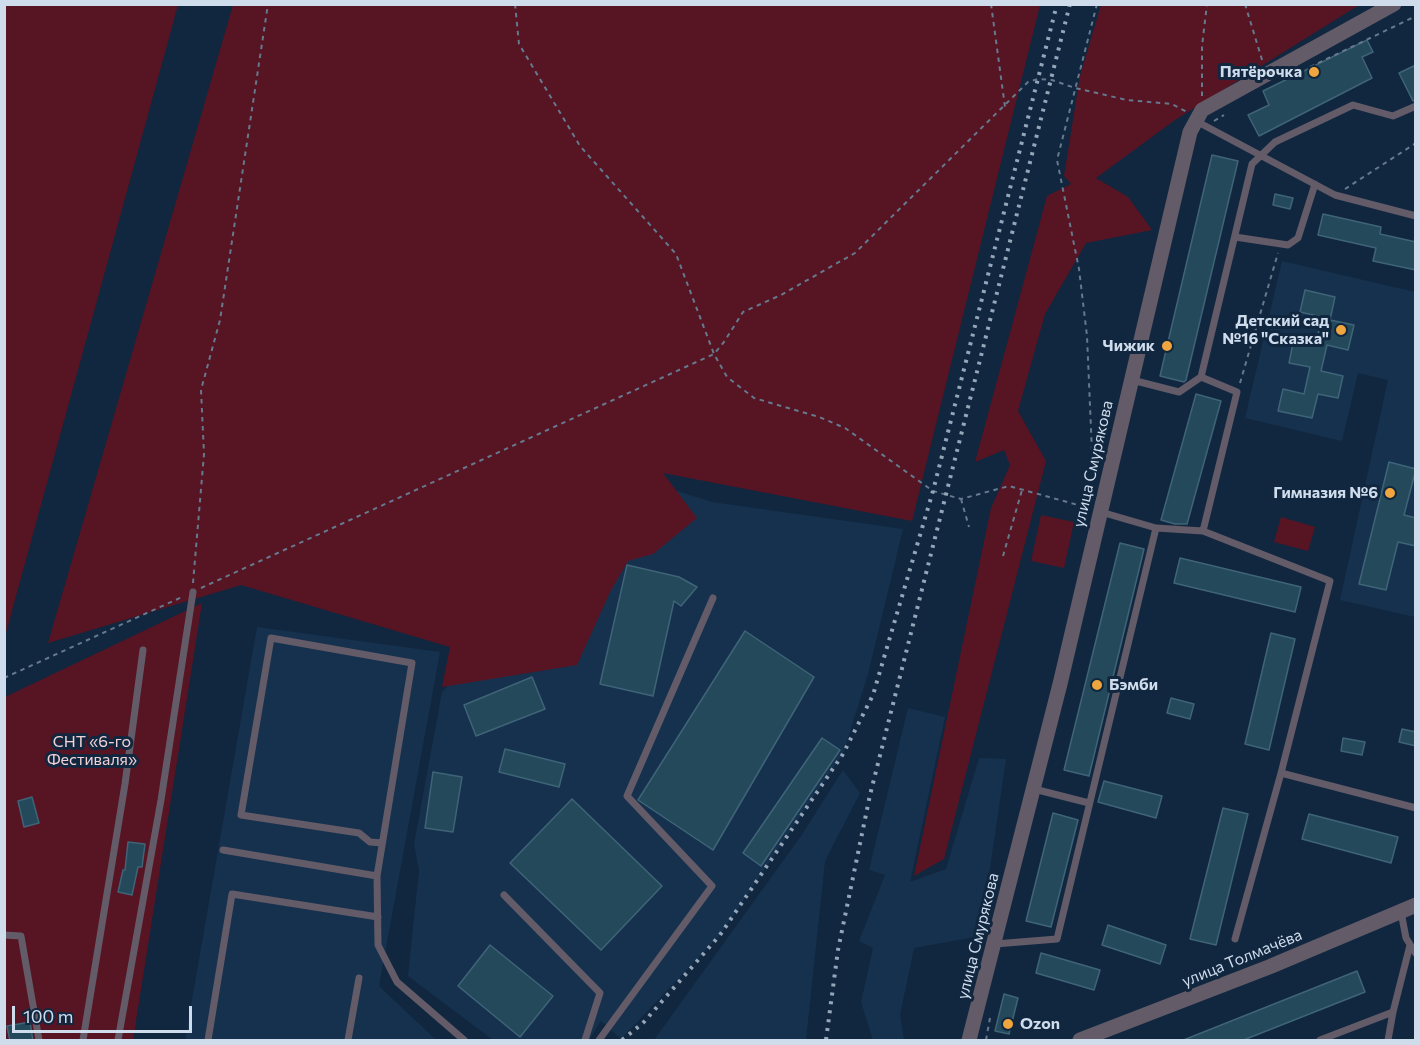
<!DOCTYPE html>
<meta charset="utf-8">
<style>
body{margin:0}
#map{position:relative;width:1420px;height:1045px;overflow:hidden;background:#11273f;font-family:Commissioner,sans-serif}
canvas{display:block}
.frame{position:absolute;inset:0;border:6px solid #cedcec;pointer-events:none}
.scale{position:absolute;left:12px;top:1006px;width:180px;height:27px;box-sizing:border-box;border:3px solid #cedcec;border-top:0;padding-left:8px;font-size:18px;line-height:21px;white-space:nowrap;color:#cedcec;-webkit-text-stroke:4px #11273f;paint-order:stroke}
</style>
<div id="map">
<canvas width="1420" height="1045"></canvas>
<div class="frame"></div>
<div class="scale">100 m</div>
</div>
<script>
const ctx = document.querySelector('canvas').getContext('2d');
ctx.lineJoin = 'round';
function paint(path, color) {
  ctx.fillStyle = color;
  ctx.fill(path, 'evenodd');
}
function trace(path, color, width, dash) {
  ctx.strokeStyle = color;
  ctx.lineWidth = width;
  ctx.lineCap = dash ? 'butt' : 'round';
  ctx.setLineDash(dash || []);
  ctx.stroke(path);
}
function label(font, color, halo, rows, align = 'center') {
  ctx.font = font + ' Commissioner,sans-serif';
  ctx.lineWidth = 6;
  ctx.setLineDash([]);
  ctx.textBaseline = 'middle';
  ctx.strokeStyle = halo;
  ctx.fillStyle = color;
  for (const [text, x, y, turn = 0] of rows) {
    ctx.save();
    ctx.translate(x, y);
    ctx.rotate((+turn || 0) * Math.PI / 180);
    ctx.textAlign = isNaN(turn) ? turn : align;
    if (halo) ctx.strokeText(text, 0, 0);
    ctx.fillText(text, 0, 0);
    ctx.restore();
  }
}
const built = new Path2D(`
 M1282 261 1415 292V617L1340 600 1388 380 1358 373 1342 441 1245 418Z
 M652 483 712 502 903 529 868 674 843 754 720 935 621 1039 601 1021 589 1040H493L408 976 419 870 414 844 442 692Z
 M257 627 440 652 379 986 436 1040H185Z
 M908 708 945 717 910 882 946 869 979 758 1006 759 980 936 914 948 900 1015 904 1040H873L861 1002 873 948 859 941 885 875 869 870Z
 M843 770 860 793 825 861 806 1040H654L801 836Z`);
const green = new Path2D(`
 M5 4 178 5 5 636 4 5Z
 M233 5H1040L912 521 663 473 697 518 653 554 628 561 610 592 577 665 442 687 450 647 241 585 48 643Z
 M1101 5H1359L1175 120 1096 178 1128 197 1152 230 1086 243 1045 314 1018 411 1046 461 944 859 914 876 991 508 1010 465 1004 450 975 462 1047 196 1071 184 1064 176 1080 76Z
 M1041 515 1074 522 1064 568 1031 561Z
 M1281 517 1315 527 1308 551 1274 542Z
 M202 603 133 1040H5V697Z`);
const building = new Path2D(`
 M1367 40 1373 52 1362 57 1372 78 1259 136 1248 115 1269 105 1263 91Z
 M1416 65V100L1413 101 1399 73Z
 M1212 155 1238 161 1186 380 1184 382 1160 376Z
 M1275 194 1293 198 1290 209 1273 205Z
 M1323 214 1381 227 1380 234 1416 242V270L1373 261 1376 248 1318 235Z
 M1305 290 1335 297 1330 320 1354 325 1348 350 1327 345 1321 371 1343 376 1338 398 1318 394 1312 418 1278 411 1283 389 1304 394 1310 367 1289 363 1294 338 1316 342 1322 317 1300 312Z
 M1196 394 1221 401 1187 524H1175L1161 520Z
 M1389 462 1416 469 1404 515 1416 518V546L1398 542 1386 590 1359 584Z
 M1120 543 1144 549 1089 776 1064 770Z
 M1180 558 1301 587 1295 612 1174 583Z
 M627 565 679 577 697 587 681 606 674 601 653 696 600 684Z
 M745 631 814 677 713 850 638 800Z
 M1271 633 1295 639 1269 750 1245 744Z
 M532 677 545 709 476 736 464 705Z
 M1171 698 1194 704 1190 719 1167 713Z
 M1402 729 1416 732V746L1399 742Z
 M822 738 840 750 761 866 743 853Z
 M1343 738 1365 742 1362 755 1341 751Z
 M505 749 565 764 559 787 499 772Z
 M433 772 462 777 453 832 425 828Z
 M1104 781 1162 796 1156 818 1098 802Z
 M32 797 39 823 24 827 18 801Z
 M572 799 662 886 601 950 510 863Z
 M1223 808 1248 814 1216 945 1190 939Z
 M1053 813 1078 820 1051 927 1026 921Z
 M1309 814 1398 837 1391 863 1302 839Z
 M128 842 145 844 142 867H138L132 895 118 892 123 870H125Z
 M1108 925 1166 945 1160 964 1102 945Z
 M490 945 553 996 520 1037 458 986Z
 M1041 953 1100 970 1094 990 1036 973Z
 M1357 971 1365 992 1241 1041H1181Z
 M1004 994 1018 998 1009 1034 995 1031Z
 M30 1022 33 1041H10L7 1026Z`);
const path = new Path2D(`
 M515 4 519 44 580 146 676 254 714 354 727 377 754 398 819 417 845 428 933 491 961 499 1009 486 1089 508
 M991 4 1005 107
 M1097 4 1057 160 1079 269 1087 336 1092 452 1097 464
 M1245 4 1263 63
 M1310 67 1416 16
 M1202 96V46L1207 4
 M1214 121 1224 115
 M1345 189 1416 143
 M1240 383 1278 253
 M961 499 969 527
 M1003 556 1022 490
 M193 583 204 454 201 390 220 320 268 4
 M201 588 714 354 724 342 743 312 781 295 855 253 1028 82 1038 79 1052 80 1075 88 1127 100 1172 104 1187 112
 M4 678 182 597
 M986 1040 990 1018`);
const service = new Path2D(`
 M1196 121 1335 195 1416 216
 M1235 237 1288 245 1298 238 1315 184
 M1132 380 1179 392 1201 377
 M1101 512 1156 528
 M1203 531 1237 392 1201 377 1252 164 1275 142 1353 105 1393 116 1416 106
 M1281 773 1416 808
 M1034 789 1089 803
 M382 843 370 842 359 833 241 815 271 638 412 663 377 876 378 945 397 982 464 1040
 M223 850 377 876
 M504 895 600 993 585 1040
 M1401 912 1406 938 1416 954
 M4 935 21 936 39 1040
 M995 944 1057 939 1156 528 1203 531 1330 581 1281 773 1235 939
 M83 1040 125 784 143 650
 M118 1040 161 800 193 592
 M208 1040 232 894 378 917
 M348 1040 359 978
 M599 1040 712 886 627 796 713 598
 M1320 1040 1393 1012
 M1388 1040 1393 1012 1410 945`);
const tertiary = new Path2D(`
 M969 1040 1060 684 1190 132 1202 110 1394 4
 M1080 1040 1269 967 1416 905`);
const rail = new Path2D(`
 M622 1040 643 1023 720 935 843 754 873 695 933 491 1057 4
 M826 1040 838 950 870 795 1070 4`);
const markers = [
 [1314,72,6,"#f0a63e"],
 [1341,330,6,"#f0a63e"],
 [1167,346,6,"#f0a63e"],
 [1390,493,6,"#f0a63e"],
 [1097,685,6,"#f0a63e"],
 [1008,1024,6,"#f0a63e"]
];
const poiNames = [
 ["Пятёрочка",1302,72],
 ["Детский сад",1329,321],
 ["№16 \"Сказка\"",1329,339],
 ["Чижик",1155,346],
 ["Гимназия №6",1378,493],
 ["Бэмби",1109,685,"left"],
 ["Ozon",1020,1024,"left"]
];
const streetNames = [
 ["улица Смурякова",1093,464,-77],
 ["улица Смурякова",978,936,-76],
 ["улица Толмачёва",1242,958,-22]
];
const parkNames = [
 ["СНТ «6-го",92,742],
 ["Фестиваля»",92,760]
];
paint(built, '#16314e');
paint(green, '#571423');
paint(building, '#24495b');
trace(building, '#3f6478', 1.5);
trace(path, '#66798d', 2, [4.5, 4.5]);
trace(service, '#635b68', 7);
trace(tertiary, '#635b68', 15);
trace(rail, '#96a6b9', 4, [3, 6]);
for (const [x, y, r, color] of markers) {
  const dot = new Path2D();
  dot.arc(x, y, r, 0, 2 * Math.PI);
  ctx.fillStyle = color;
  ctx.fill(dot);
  trace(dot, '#11273f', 2);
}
label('bold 16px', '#cedcec', '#11273f', poiNames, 'right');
label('16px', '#cedcec', '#11273f', streetNames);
label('16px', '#f2d2d5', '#11273f', parkNames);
</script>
